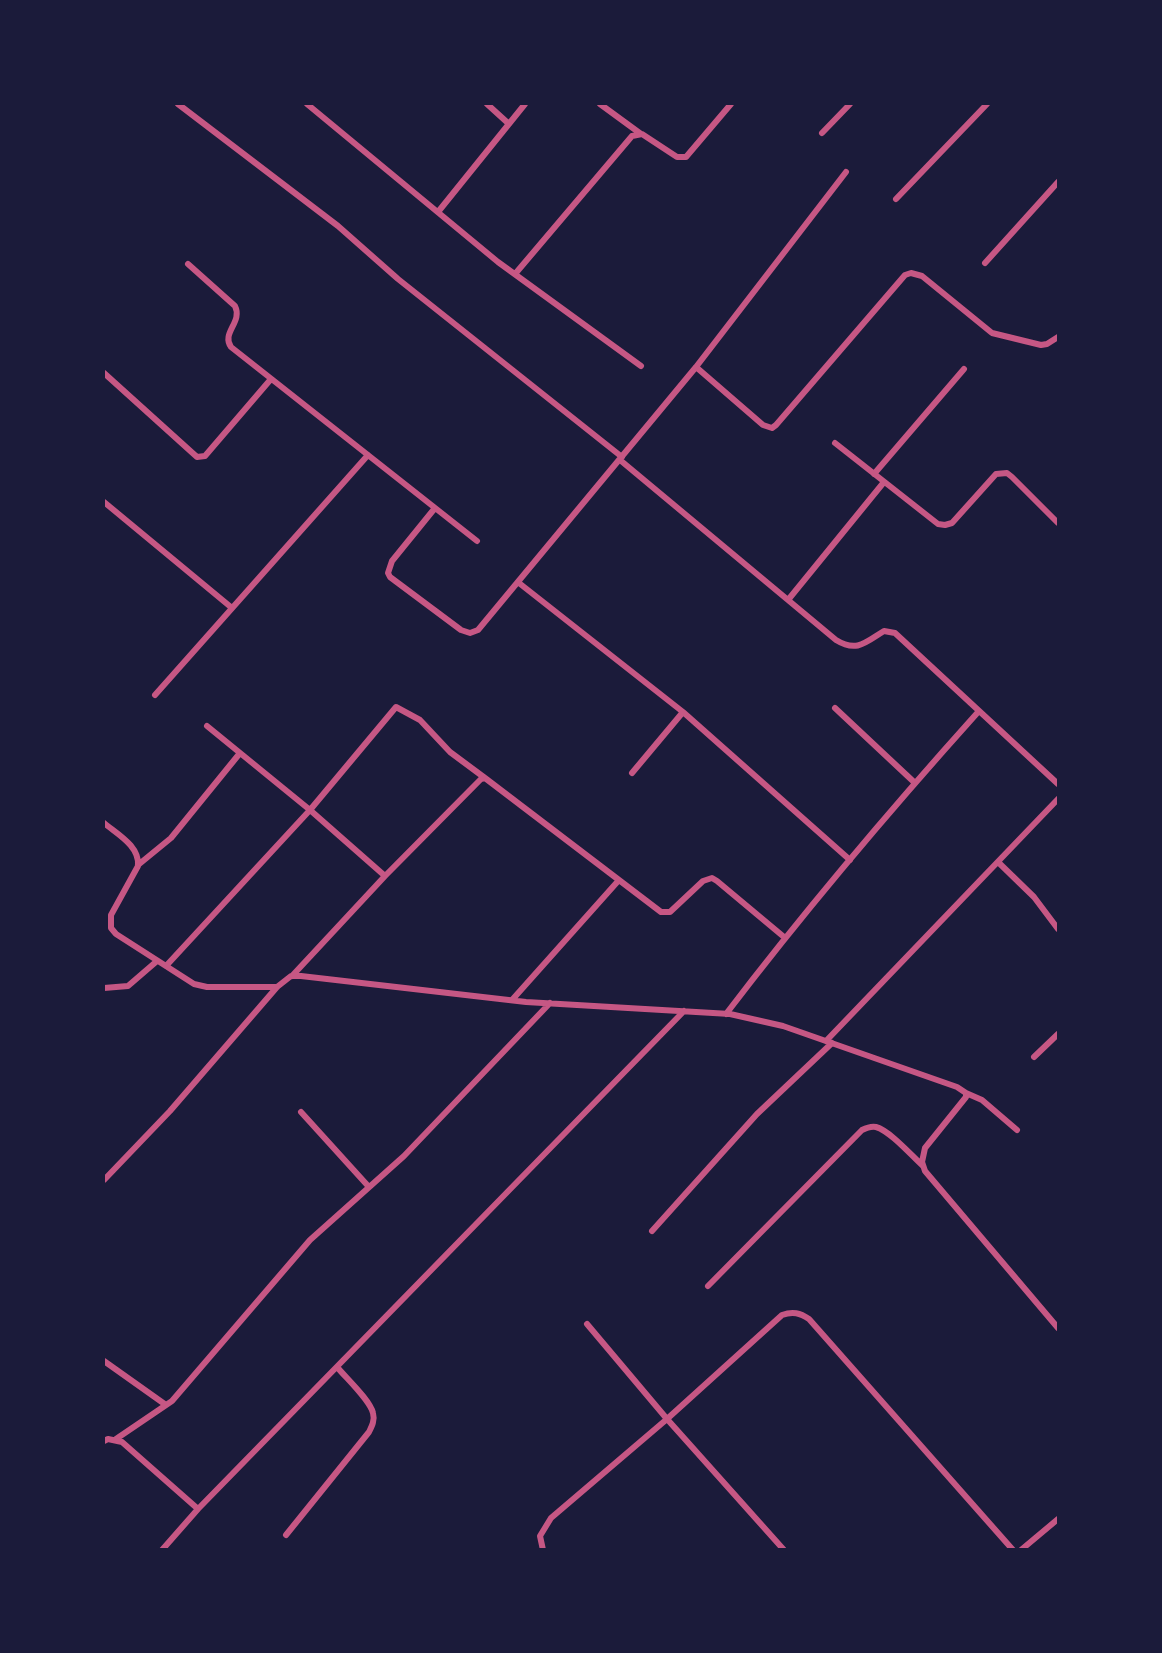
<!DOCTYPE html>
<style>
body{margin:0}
#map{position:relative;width:1162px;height:1653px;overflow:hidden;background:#1b1b3a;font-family:Roboto,sans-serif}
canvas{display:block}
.frame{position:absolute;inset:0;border:105px solid #1b1b3a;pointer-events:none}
</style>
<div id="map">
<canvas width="1162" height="1653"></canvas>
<div class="frame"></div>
</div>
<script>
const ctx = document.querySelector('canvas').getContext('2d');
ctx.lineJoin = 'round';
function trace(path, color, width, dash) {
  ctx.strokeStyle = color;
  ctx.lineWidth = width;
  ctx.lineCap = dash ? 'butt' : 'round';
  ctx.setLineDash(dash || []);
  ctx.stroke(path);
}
const minor = new Path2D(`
 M178 104 338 226 398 279 622 457
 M307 104 498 262 641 366
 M487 104 509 124
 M600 104 641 134
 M822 133 850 104
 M896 199 987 104
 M438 212 525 104
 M985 263 1058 182
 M188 264 235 306C243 322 221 333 231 347L477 541
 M515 274 632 136 642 134 677 157H686L731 104
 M696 367 763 425 772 428 776 425 905 275 911 273 922 276 992 333 1041 345 1047 344 1058 337
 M104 373 197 457 205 456 271 379
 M835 443 938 524 945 525 952 523 996 474 1007 473 1012 477 1058 523
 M620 460 836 640C857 653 866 642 884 631L895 633 1058 784
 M874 474 964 369
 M104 502 232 608
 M435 508 392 561 388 573 390 577 461 630 470 633 478 630 696 367 846 172
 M519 583 683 712 850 860
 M788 600 884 482
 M155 695 368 455
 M835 708 915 783
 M207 726 310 810 385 876
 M632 773 683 712
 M104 823C117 834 140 846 138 866L111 915V928L116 934 194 984 207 987H277
 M998 862 1034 897 1058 929
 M138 865 171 838 240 753
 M166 966 310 810 396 707 420 720 450 752 485 778
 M292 976 385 876 481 779 485 778 661 912H670L703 881 712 878 717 881 784 937
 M104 988 128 986 157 961
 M512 1000 619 880
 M726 1014C806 909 891 809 979 711
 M826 1041 1058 799
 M1034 1057 1058 1034
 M966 1093 982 1100 1017 1130
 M301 1112 369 1187
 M104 1180 170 1111 277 987 291 976H301L526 1002 730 1014 783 1026 957 1087 966 1093V1097L925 1148 922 1162 925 1171 1058 1328
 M652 1231 757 1114 832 1043
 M708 1286 862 1130C866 1128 871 1126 876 1127 890 1131 911 1155 923 1166
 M587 1324 667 1419 784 1550
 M104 1361 166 1405
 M116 1439 172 1401 310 1240 404 1156 550 1003
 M104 1441 108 1439 122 1442 198 1509
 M286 1535 369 1432C372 1426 375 1420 373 1413 370 1400 346 1378 337 1367
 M162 1550 198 1509 684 1011
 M543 1550 540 1536 551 1518 667 1419 782 1315C793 1311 800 1313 809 1319L1013 1550
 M1021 1550 1058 1519`);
trace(minor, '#c65784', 6);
</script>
